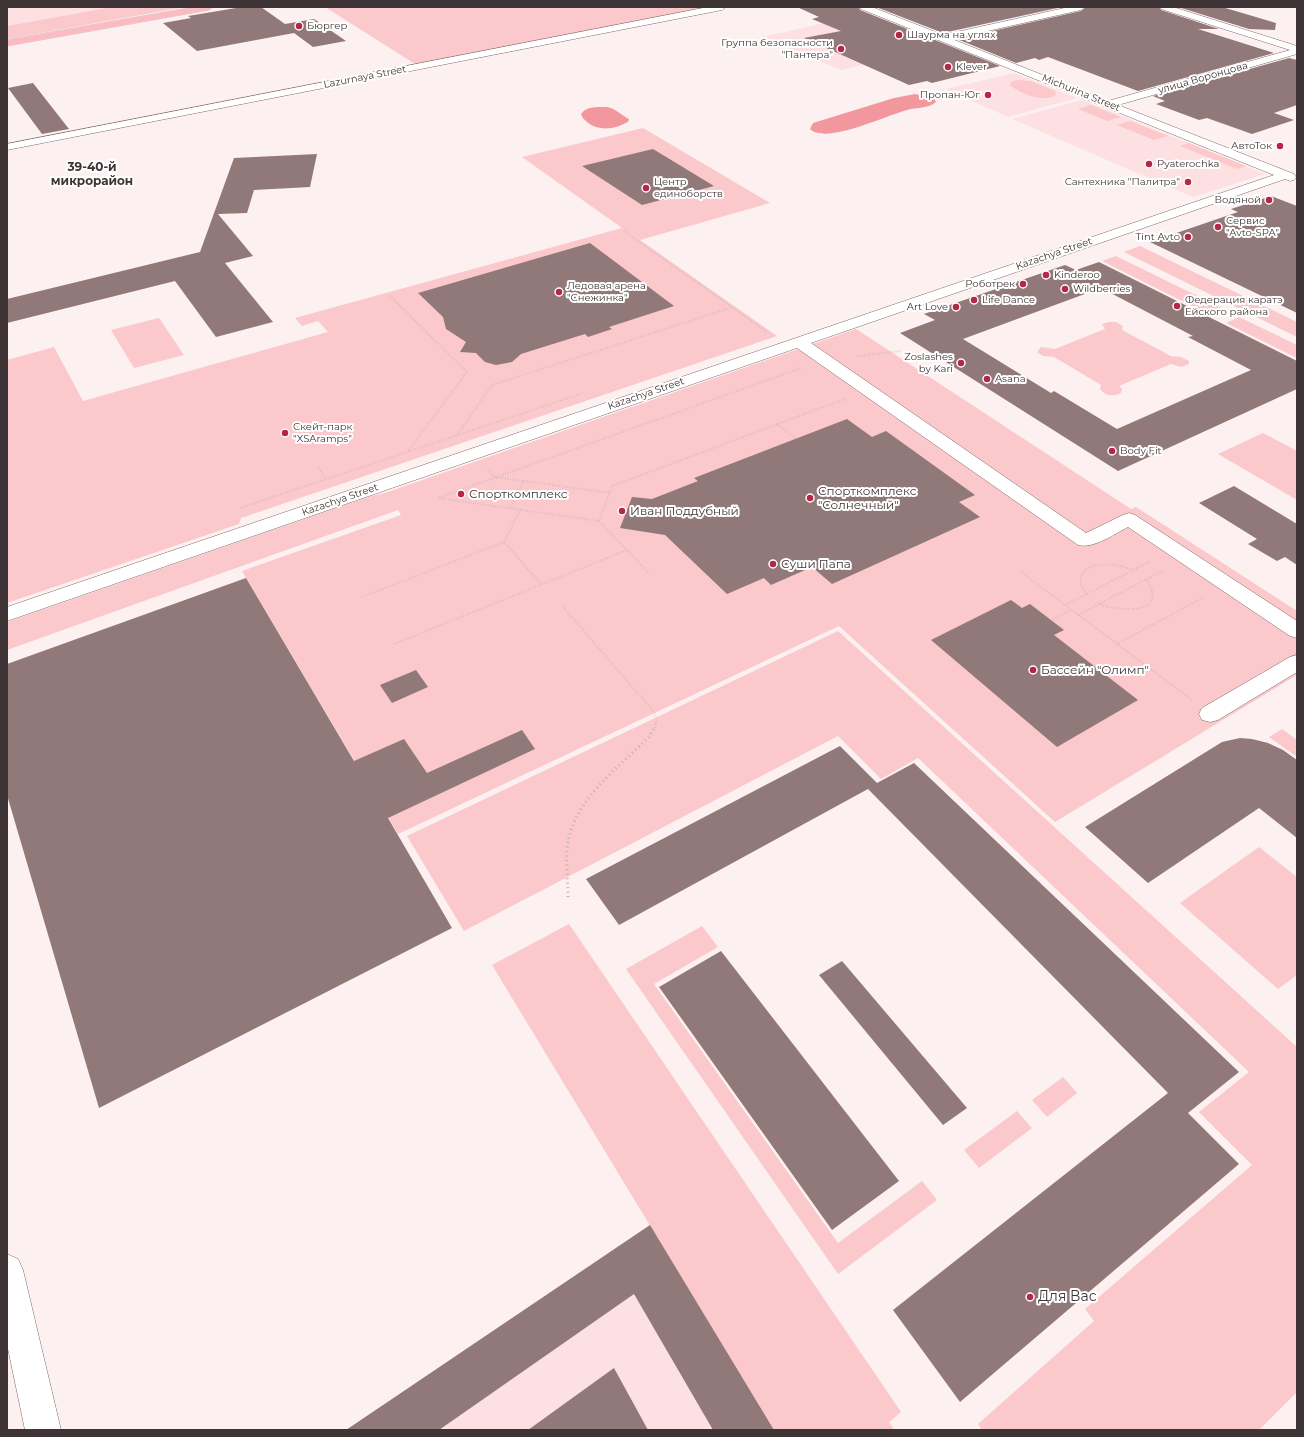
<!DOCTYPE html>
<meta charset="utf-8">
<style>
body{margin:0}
#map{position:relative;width:1304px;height:1437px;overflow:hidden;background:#fcf0f1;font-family:Montserrat,sans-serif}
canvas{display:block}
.frame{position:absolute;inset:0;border:8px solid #3f3435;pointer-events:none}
</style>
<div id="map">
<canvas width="1304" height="1437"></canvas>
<div class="frame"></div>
</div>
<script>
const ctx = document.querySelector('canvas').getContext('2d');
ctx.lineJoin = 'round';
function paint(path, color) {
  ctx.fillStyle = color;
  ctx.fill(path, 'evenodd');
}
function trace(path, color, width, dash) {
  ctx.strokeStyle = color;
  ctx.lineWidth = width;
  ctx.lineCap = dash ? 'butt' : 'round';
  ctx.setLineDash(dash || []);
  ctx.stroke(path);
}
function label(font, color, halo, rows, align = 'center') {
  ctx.font = font + ' Montserrat,sans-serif';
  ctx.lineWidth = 4;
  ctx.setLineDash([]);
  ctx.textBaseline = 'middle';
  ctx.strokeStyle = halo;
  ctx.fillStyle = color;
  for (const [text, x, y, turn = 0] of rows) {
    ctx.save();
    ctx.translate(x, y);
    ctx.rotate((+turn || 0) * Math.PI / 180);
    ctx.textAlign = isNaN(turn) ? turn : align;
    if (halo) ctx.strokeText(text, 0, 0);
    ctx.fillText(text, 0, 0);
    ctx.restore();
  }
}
const built = new Path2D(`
 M7 7H112L7 26Z
 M860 15 925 50 841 70 763 37Z
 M1014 73 1077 98 1008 117 946 89Z
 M1082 100 1265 174 1193 197 1012 119Z
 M650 1225 774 1430H346Z`);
const green = new Path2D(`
 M112 7H185L7 39V26Z
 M325 7H713L415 64Z
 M1017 80 1031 81 1055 91 1056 95C1044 103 1020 94 1010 85L1011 82Z
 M1091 105 1121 117 1107 121 1078 109Z
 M1130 121 1168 136 1154 140 1117 125Z
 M643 128 770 203 640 240 777 336 241 518 239 524 7 603V360L54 347 83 401 328 332 318 321 302 326 295 318 622 228 522 157Z
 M1189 143 1246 166 1237 169 1180 146Z
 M1140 246 1297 322V337L1124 252Z
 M1116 256 1222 308 1208 314 1102 261Z
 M1239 317 1297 345V358L1226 323Z
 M159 318 184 355 134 368 111 330Z
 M1109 322H1116L1123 326 1122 330 1171 356 1181 357 1189 361V364L1181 367 1171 364 1119 386 1122 389 1121 393C1114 397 1105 396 1100 389L1101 385 1054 357 1043 356 1037 352 1041 347 1055 349 1105 329 1102 324Z
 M856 329 1131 509 1136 507 1297 611V675L1055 822 839 626 398 834 242 571 401 515 398 510 7 650V622L371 496 385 493Z
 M1263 433 1297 451V500L1218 454Z
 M838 631 1297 1047V1392L1259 1430H982L978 1424 1094 1321 1085 1309 1252 1165 1199 1112 1249 1072 918 758 881 779 838 736 464 931 407 836Z
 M1282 729 1297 740V757L1269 737Z
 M1259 847 1297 877V975L1278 989 1180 903Z
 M569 924 901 1412 889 1422 894 1430H774L492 965Z
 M702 926 718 947 654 984 838 1243 922 1181 937 1200 838 1274 626 969Z
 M1063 1077 1077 1093 1047 1117 1032 1100Z
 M1017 1111 1032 1128 979 1168 964 1150Z`);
const forest = new Path2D(`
 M915 94 934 98 936 102C928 109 917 107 907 110 887 115 826 145 810 129L813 123 894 98Z
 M607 107C615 108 621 115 629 119L628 122C615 129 599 132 587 122 584 119 582 118 581 114 586 106 598 107 607 107Z`);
const building = new Path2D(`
 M242 7H261L285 24 314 19 346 41 313 47 294 33 197 51 163 23 191 18 188 16Z
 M797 7H859L860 10 1000 66 932 83 927 81 909 85 804 38 841 31 812 19 819 17Z
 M876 7H1062L943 33Z
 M1086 7H1159L1161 10 1219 29H1198L1274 53 1138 91 1048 57 1039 60 1035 58 1016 63 957 39 1081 11Z
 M1178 7H1222L1276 23 1275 30 1249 29Z
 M1289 58 1297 60V105L1274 113 1294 120 1252 134 1207 118 1199 120 1156 104 1165 101 1153 96Z
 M33 83 69 129 42 134 8 88Z
 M653 149 714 186 642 205 582 166Z
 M317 154 310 187 254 190 247 213 218 214 253 256 225 263 273 322 216 337 175 281 7 323V299L200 252 234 158Z
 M1271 196 1297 206V313L1150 242 1238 212 1231 209Z
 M590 243 674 306 609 327 612 329 588 337 585 334 521 354 512 362 496 365 485 362 476 353 460 352 466 342 446 329 443 317 418 293Z
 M1099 262 1297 361V389L1118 471 900 333 935 320 924 314 1065 265 1076 270ZM1101 288 1193 336 1188 337 1251 370 1117 429 1054 391 1051 393 963 339Z
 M847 419 872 437 886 431 975 495 959 502 980 517 832 584 812 567 771 585 764 578 727 594 665 535 620 528 632 497 652 499 698 481 694 478Z
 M1234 486 1297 524V565L1285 557 1277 561 1248 544 1257 539 1199 503Z
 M246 578 354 761 404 739 427 773 522 730 535 749 388 818 452 928 99 1108 7 795V664Z
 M1011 600 1022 608 1030 604 1064 630 1054 635 1138 700 1057 747 931 640Z
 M416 670 428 687 392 703 380 685Z
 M1240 738 1252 739 1268 743 1283 750 1297 760V838L1259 808 1148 883 1085 827 1222 742Z
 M840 746 877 783 914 763 1239 1072 1188 1113 1239 1164 960 1402 893 1310 1168 1093 868 789 619 925 586 879Z
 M721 951 899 1181 832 1230 659 987Z
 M842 961 967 1108 943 1125 819 975Z
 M650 1225 774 1430H713L634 1294 439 1430H346Z
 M614 1368 648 1430H528Z`);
const pathFar2 = new Path2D(`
 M624 231 695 281`);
const pathFar1 = new Path2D(`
 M694 280 767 332
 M390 296 467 372 408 451
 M857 356 901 351
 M777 424 796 439
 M457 435 492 385 727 309
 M318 467 326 479
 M488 470 495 477 610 493
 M240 508 583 393
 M510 508 524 481
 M599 521 612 486 845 399
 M504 542 542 585
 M648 572 599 521 438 498 801 368
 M1021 572 1192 700
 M1086 594C1065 561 1112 560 1132 570
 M362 597 504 542 520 510
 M1099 604C1120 612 1171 615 1146 579
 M1065 605 1151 561
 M563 607 654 712 657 719 655 728
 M1078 615 1164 570
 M1051 620 1071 610
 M394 644 627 550
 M1117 644 1204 597`);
const path = new Path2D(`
 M568 897C568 876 564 853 570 833 582 794 621 765 649 737L655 727`);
const minor = new Path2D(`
 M708 7H726L722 10 7 150V144Z
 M860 7H872L943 35 1069 7H1085L1081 10 952 39 1108 101 1290 50 1161 9 1160 7H1173L1297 46V54L1118 105 1294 174 1296 177 1294 180 1290 181 1285 179 811 343 1086 533 1123 515 1129 513 1135 515 1297 621V638L1290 636 1128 527C1114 534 1094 549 1078 545L797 348 7 621V607L1274 175 861 9Z
 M1297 655V672L1218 720 1210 722 1202 720 1199 714 1202 708 1290 657Z
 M7 1254 18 1259 23 1270 61 1430H25L7 1344Z`);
const major = new Path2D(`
 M194 7H213L209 10 7 46V40Z`);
const markers = [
 [299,26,4,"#b72647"],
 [899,35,4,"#b72647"],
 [841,49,4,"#b72647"],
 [948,67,4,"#b72647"],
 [988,95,4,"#b72647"],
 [1280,146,4,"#b72647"],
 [1149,164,4,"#b72647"],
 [1188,182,4,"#b72647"],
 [646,188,4,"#b72647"],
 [1269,200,4,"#b72647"],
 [1218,227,4,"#b72647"],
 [1188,237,4,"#b72647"],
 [1046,275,4,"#b72647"],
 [1023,284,4,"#b72647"],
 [1065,289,4,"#b72647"],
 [559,292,4,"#b72647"],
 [974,300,4,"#b72647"],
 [1177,306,4,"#b72647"],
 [956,307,4,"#b72647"],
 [961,363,4,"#b72647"],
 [987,379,4,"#b72647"],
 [285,433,4,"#b72647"],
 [1112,451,4,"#b72647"],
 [461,494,4,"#b72647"],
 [810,498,4,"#b72647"],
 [622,511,4,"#b72647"],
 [773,564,4,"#b72647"],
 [1033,670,4,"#b72647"],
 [1030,1297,4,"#b72647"]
];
const farPoinames = [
 ["Бюргер",307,26],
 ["Шаурма на углях",907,35],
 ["Группа безопасности",833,43,"right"],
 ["\"Пантера\"",833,55,"right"],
 ["Klever",956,67],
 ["Пропан-Юг",980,95,"right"],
 ["АвтоТок",1272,146,"right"],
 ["Pyaterochka",1157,164],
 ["Центр",654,182],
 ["единоборств",654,194],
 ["Сантехника \"Палитра\"",1180,182,"right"],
 ["Водяной",1261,200,"right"],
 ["Сервис",1226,221],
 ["\"Avto-SPA\"",1226,233],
 ["Tint Avto",1180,237,"right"],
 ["Kinderoo",1054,275],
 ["Роботрек",1015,284,"right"],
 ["Ледовая арена",567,286],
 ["\"Снежинка\"",567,298],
 ["Wildberries",1073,289],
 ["Life Dance",982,300],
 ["Федерация каратэ",1185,300],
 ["Ейского района",1185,312],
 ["Art Love",948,307,"right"],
 ["Zoslashes",953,357,"right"],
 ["by Kari",953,369,"right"],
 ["Asana",995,379],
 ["Скейт-парк",293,427],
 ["\"XSAramps\"",293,439],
 ["Body Fit",1120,451]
];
const farStreetnames = [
 ["Lazurnaya Street",365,77,-11],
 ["улица Воронцова",1203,78,-16],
 ["Michurina Street",1081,93,22],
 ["Kazachya Street",1054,254,-19],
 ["Kazachya Street",646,394,-19],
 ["Kazachya Street",340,500,-19]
];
const farQuarternames = [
 ["39-40-й",92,167],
 ["микрорайон",92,181]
];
const poiNames = [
 ["Спорткомплекс",818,491],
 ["\"Солнечный\"",818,505],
 ["Спорткомплекс",469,494],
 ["Иван Поддубный",630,511],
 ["Суши Папа",781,564],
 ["Бассейн \"Олимп\"",1041,670]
];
const nearPoinames = [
 ["Для Вас",1038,1297]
];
paint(built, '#fde0e1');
paint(green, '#fbc8cb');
paint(forest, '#f3979f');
paint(building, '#91797a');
trace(minor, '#80696a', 1);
trace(major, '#d1cecf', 1);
trace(pathFar2, '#beb3b4', 1.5, [0.5, 1.5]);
trace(pathFar1, '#beb3b4', 2, [0.5, 2]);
trace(path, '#beb3b4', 3, [1, 3.5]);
paint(minor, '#fff');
paint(major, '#fcbbc1');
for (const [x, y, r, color] of markers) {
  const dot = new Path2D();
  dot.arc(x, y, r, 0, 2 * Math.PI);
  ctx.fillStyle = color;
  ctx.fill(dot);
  trace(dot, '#fff', 1.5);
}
label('10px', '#3f3435', '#fff', farPoinames, 'left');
label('10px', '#3f3435', '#fff', farStreetnames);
label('bold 12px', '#3f3435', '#fff', farQuarternames);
label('12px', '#3f3435', '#fff', poiNames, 'left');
label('14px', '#3f3435', '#fff', nearPoinames, 'left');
</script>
